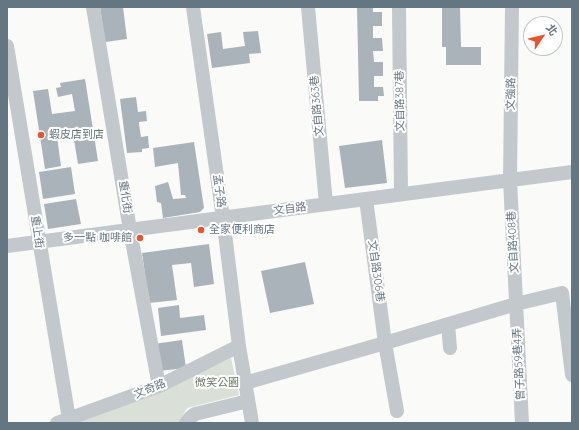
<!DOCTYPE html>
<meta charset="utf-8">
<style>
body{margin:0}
#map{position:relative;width:579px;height:430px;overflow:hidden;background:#fafaf8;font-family:Quicksand,"Noto Sans TC",sans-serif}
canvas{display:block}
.frame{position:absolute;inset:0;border:8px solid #657683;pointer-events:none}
.north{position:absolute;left:523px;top:16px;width:40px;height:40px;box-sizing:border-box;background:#fff;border:1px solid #c1c8cd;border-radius:50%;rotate:55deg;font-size:11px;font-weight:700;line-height:16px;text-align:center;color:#657683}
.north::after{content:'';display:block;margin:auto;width:14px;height:18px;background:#e4572e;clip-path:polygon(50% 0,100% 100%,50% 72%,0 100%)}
</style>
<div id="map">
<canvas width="579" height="430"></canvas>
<div class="frame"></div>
<div class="north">北</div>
</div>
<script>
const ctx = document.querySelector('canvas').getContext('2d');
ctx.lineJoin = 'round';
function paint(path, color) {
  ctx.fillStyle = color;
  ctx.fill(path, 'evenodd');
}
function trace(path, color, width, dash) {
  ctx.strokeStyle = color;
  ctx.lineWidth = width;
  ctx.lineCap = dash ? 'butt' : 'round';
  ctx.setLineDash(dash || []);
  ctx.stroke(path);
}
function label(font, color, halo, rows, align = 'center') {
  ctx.font = font + ' Quicksand,"Noto Sans TC",sans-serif';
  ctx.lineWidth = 4;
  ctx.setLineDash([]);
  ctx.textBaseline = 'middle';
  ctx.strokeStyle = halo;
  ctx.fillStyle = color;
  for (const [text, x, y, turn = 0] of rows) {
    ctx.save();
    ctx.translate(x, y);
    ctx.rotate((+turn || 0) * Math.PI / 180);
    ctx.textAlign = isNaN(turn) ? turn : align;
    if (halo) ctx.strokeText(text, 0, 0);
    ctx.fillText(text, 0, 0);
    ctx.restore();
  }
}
const green = new Path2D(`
 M231 358 239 395 187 408 179 423H76L160 392Z`);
const building = new Path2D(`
 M100 7H123L127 39 105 42Z
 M357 7H373V12H382V26H373V38H382L383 51H373L374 62H383V76H374V87H383L384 96H378V101H359Z
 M442 7H460L461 47H481V65H446V47H442Z
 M258 31 261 53 249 54 250 63 212 68 207 34 221 32 223 49 245 46 243 32Z
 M85 79 98 161 78 164 73 134 57 137 61 166 45 169 33 91 48 89 52 114 75 111 72 94 58 97 56 88 61 87 60 83Z
 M136 97 138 112 146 111 147 121 139 122V124L141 137 148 136 149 148 142 149V152L127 153 120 99Z
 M382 140 387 183 345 188 339 146Z
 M194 142 204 208 200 212 163 218 161 203 157 202 155 186 168 182 173 199 186 198 185 195H181L178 163 155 167 153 148Z
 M71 167 75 194 43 199 39 172Z
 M76 199 81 224 48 229 44 204Z
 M209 244 214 284 194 287 191 263 172 265 177 300 149 303 142 253Z
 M305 262 314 304 270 313 261 271Z
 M179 305 180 318 204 315 206 330 161 336 158 308Z
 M182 340 186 368 149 372 154 344Z`);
const minor = new Path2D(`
 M93 7 130 230 159 386
 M193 7 223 218 239 346 252 423
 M308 7 326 204
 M399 7 401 194
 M512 7 510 180 522 423
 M7 46 69 419
 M366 199 385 343 397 411
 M7 246 572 172
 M448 324 450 348
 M245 383 385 343 516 304 562 293 572 375
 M57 423 159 386 239 346
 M186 423 190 418 195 414 248 401`);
const markers = [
 [41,135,4,"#e4572e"],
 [201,230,4,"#e4572e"],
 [140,238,4,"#e4572e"]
];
const streetNames = [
 ["文強路",511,94,-89],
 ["文自路387巷",400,101,-91],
 ["文自路363巷",317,106,-95],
 ["孟子路",219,191,82],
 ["重化街",125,197,81],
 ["文自路",290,209,-7],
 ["重上街",37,232,81],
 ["文自路408巷",513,242,-93],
 ["文自路306巷",376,271,82],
 ["曾子路59巷4弄",519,364,-93],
 ["文奇路",150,389,-22]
];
const poiNames = [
 ["蝦皮店到店",49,135],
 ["全家便利商店",209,230],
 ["多一點 咖啡館",132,238,"right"]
];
const parkNames = [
 ["微笑公園",217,383]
];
paint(green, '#dadfd7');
paint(building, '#aab3b9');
trace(minor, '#c3c8cc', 14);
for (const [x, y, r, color] of markers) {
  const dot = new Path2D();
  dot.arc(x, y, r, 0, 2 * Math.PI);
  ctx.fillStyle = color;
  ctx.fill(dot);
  trace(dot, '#fff', 1.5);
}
label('11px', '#657683', '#fff', streetNames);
label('11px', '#657683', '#fff', poiNames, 'left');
label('11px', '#687a64', '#fff', parkNames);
</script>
